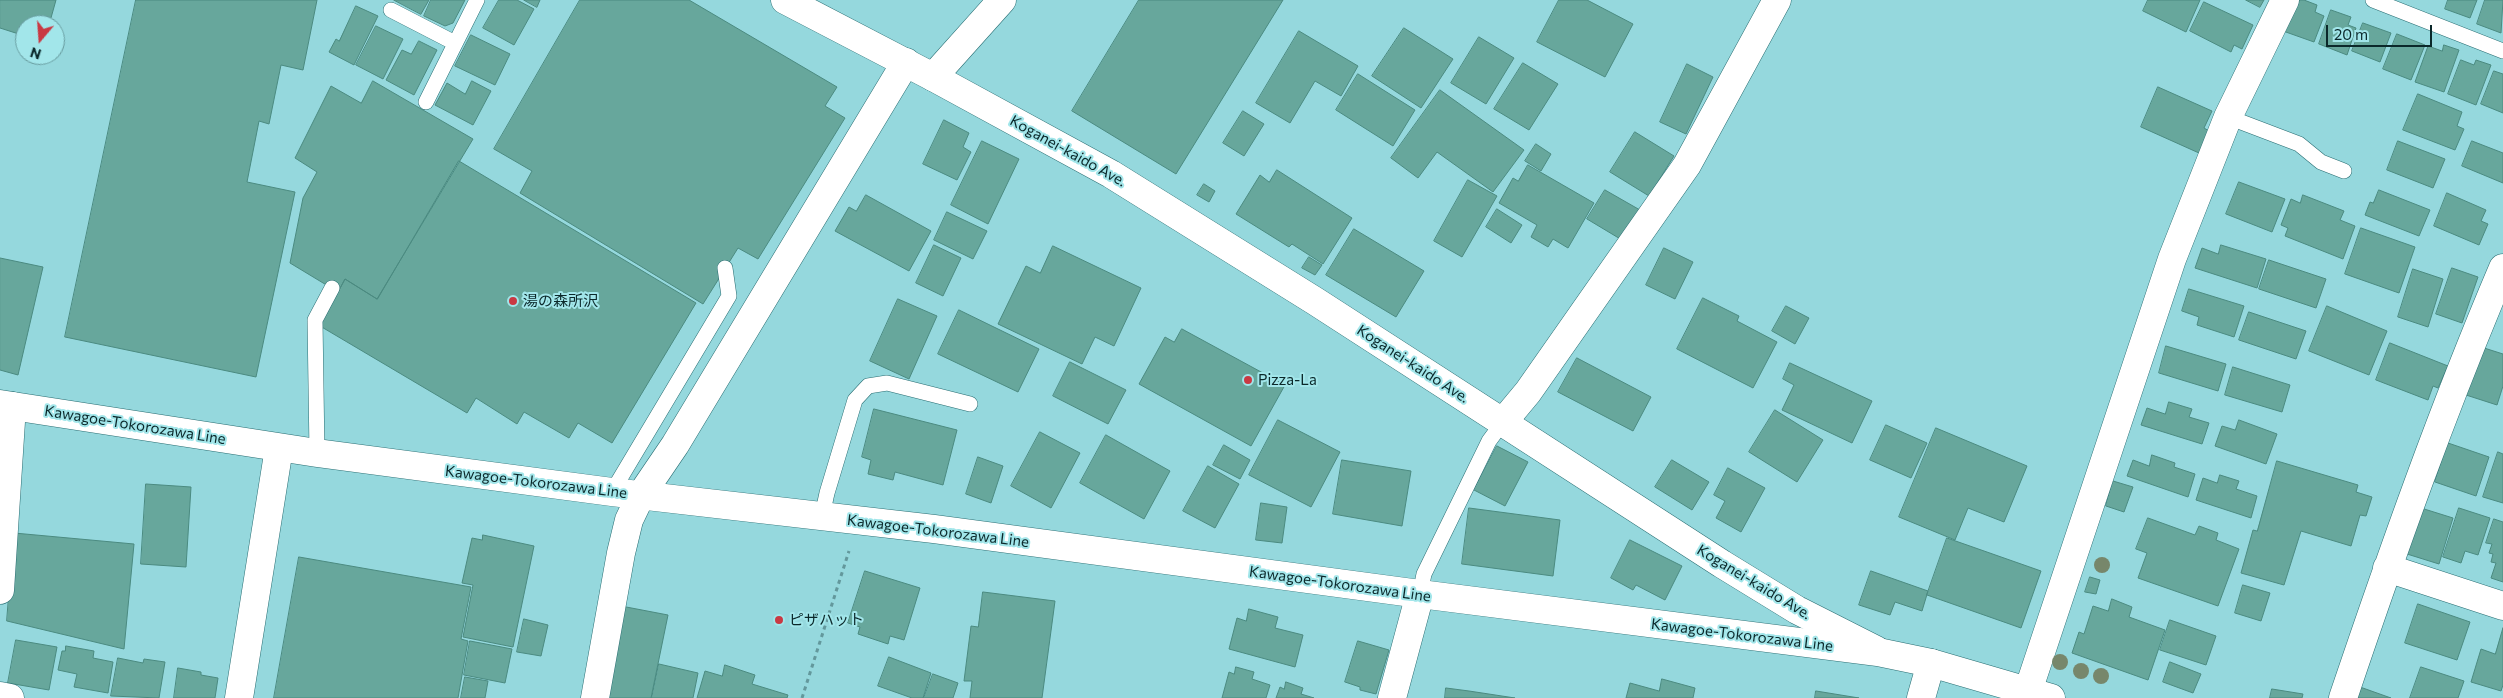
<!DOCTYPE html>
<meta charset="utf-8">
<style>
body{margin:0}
#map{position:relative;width:2503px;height:698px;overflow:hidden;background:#95d8dd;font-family:Commissioner,sans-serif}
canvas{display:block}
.north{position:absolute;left:15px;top:15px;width:50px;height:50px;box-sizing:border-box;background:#a2e6ea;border:1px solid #669a9d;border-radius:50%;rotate:198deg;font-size:14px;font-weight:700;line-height:20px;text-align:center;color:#0b282a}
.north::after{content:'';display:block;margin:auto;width:18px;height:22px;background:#c93943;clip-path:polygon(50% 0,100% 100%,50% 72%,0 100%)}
.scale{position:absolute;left:2326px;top:25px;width:106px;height:22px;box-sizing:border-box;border:2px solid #0b282a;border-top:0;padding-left:6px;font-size:15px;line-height:18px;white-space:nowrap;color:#0b282a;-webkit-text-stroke:4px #a2e6ea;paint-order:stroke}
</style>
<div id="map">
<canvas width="2503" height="698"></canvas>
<div class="north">N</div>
<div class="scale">20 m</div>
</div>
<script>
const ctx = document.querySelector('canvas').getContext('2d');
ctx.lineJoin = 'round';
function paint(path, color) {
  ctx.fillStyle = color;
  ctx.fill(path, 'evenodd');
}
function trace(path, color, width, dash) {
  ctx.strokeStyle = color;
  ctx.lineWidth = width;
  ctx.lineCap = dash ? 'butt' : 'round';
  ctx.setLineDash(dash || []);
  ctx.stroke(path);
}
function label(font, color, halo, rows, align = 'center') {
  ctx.font = font + ' Commissioner,"Noto Sans JP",sans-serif';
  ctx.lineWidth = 4;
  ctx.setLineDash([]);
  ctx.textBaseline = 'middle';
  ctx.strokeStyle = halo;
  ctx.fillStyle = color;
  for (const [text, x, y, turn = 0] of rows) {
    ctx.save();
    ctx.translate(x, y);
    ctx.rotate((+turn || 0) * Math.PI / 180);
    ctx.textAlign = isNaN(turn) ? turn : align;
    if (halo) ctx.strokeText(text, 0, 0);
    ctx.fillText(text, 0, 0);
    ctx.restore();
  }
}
const building = new Path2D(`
 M0 0H56L49 25H25V36L0 28Z
 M136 0H317L303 70 281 65 269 124 259 121 247 182 295 192 256 377 65 337Z
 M394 0H429L421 14Z
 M431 0H465L453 23 445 26 424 16Z
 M499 0H517L534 9 514 45 483 28Z
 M524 0H540L537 7Z
 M580 0H689L837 87 825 106 845 118 758 259 738 248 703 304 520 193 532 171 494 149Z
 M1139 0H1283L1176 174 1072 111Z
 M1559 0H1587L1633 24 1605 77 1537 42Z
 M2148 0H2200L2186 32 2143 11Z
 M2246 0H2264L2260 7Z
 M2294 0H2304L2317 5 2315 12 2324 16 2314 42 2283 31Z
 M2448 0H2477L2470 18 2445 9Z
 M2485 0H2503L2501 33 2477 24Z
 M2204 2 2253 25 2242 49 2234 45 2231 52 2190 31Z
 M356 6 378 16 354 65 329 52 336 39 339 41Z
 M2331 10 2351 17 2348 25 2356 28 2347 55 2319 44Z
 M2363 23 2391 33 2380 62 2352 51Z
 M376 26 403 39 383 79 356 65Z
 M1404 28 1453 59 1421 108 1372 76Z
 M1299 31 1358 66 1341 96 1315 81 1290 123 1256 103Z
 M2397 34 2425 45 2411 80 2383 69Z
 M471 35 510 54 495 85 455 66Z
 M1479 37 1514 58 1486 104 1451 83Z
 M419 41 437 50 414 95 386 80 402 50 411 54Z
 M2444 45 2459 50 2444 92 2415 82 2428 46 2442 51Z
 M2461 60 2474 65 2476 60 2491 65 2476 105 2448 94Z
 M1523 63 1558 84 1529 130 1494 109Z
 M1687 64 1713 77 1686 134 1660 122Z
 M2494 71 2503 74V113L2481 104Z
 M1358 74 1415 110 1393 146 1336 110Z
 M373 81 473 139 377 299 345 279 338 292 290 263 303 198 317 172 295 158 331 86 361 103Z
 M472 81 491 91 473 125 435 105 447 83 465 94Z
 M2158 87 2212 111 2204 128 2209 131 2199 153 2141 127Z
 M1440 90 1524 150 1493 192 1437 152 1418 178 1391 158Z
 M2418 94 2462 112 2457 126 2464 129 2455 150 2403 130Z
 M1243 111 1264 124 1244 156 1223 143Z
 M944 120 969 133 963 147 971 152 957 180 923 164Z
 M1635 132 1674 156 1649 196 1610 172Z
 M982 141 1019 159 988 224 951 205Z
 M2398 141 2445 159 2433 188 2387 170Z
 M2472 141 2503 153V183L2462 166Z
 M1536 144 1551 154 1541 171 1525 161Z
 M459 161 696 303 612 443 578 423 569 438 524 412 517 424 476 398 467 413 320 326 345 279 377 299Z
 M1528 165 1594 203 1568 248 1553 239 1548 247 1531 237 1537 225 1499 203 1513 178 1518 181Z
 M1277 170 1352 218 1323 264 1292 244 1289 247 1236 214 1260 175 1269 182Z
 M1468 180 1497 196 1462 257 1434 241Z
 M2239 182 2285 199 2272 232 2226 214Z
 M1204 184 1215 191 1209 202 1197 195Z
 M1605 190 1640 210 1622 240 1587 219Z
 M2379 190 2430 210 2419 236 2365 215 2370 202 2373 203Z
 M2447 193 2486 210 2481 221 2488 224 2479 245 2434 226Z
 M866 195 931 231 909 271 835 231 849 207 856 211Z
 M2303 195 2344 211 2340 220 2355 226 2343 259 2285 236 2288 228 2281 225 2291 199 2300 203Z
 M1497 209 1522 225 1511 243 1486 227Z
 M947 212 987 231 973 259 934 240Z
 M2361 228 2415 247 2399 293 2345 274Z
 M1354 229 1424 271 1396 317 1326 275Z
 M934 245 961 258 943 296 916 283Z
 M2221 245 2266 259 2257 288 2195 268 2202 248 2218 254Z
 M1053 246 1141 288 1114 346 1095 337 1082 364 998 324 1026 266 1040 273Z
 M1664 248 1693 262 1675 299 1646 285Z
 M1309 257 1322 265 1315 275 1302 268Z
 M0 258 43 267 18 375 0 370Z
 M2269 260 2326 279 2316 308 2259 289Z
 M2452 268 2478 277 2462 323 2436 314Z
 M2413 269 2443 279 2428 327 2398 317Z
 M2189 289 2244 306 2234 337 2197 325 2199 317 2182 311Z
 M1703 298 1739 316 1737 321 1777 342 1753 388 1677 349Z
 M898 299 937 316 909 379 870 361Z
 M1786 306 1809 318 1795 344 1772 331Z
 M2327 306 2387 331 2369 375 2309 351Z
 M959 310 1039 349 1018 392 938 354Z
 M2249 312 2306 331 2296 359 2239 340Z
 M1182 329 1285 385 1251 446 1139 384 1165 337 1174 342Z
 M2390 343 2448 366 2438 388 2433 386 2428 400 2376 380Z
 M2166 346 2226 364 2218 391 2159 373Z
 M2481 347 2503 354V386L2497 405 2466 395Z
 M1577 358 1651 397 1633 431 1558 392Z
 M1070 362 1126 390 1108 424 1053 396Z
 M1790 363 1872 401 1852 443 1782 410 1794 385 1783 379Z
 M2233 367 2290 385 2282 412 2225 395Z
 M2169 402 2192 409 2189 417 2209 423 2202 444 2141 425 2147 408 2165 414Z
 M874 409 957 430 943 485 895 472 893 480 868 474 871 460 862 457Z
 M1775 410 1823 440 1797 482 1749 452Z
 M1278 420 1340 452 1311 507 1249 475Z
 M2239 420 2277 434 2266 464 2215 446 2222 426 2235 430Z
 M1886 425 1927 443 1911 478 1870 460Z
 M1936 428 2027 466 2004 522 1968 508 1955 540 1899 517Z
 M1040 432 1080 453 1051 508 1011 486Z
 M1106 435 1170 471 1144 519 1080 483Z
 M2448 443 2489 457 2476 496 2435 482Z
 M1224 445 1250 460 1240 479 1213 465Z
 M1497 446 1528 462 1505 506 1474 490Z
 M2498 452 2503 454V503L2483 497Z
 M2152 455 2175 463 2174 467 2195 474 2188 497 2127 476 2133 460 2149 466Z
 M978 457 1003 466 991 503 966 494Z
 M1342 460 1411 471 1402 526 1333 514Z
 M1672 460 1709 482 1692 510 1655 487Z
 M2277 461 2358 485 2356 492 2372 497 2366 516 2360 515 2351 546 2301 531 2284 585 2241 573 2253 530 2257 531Z
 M1208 466 1239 484 1215 528 1183 511Z
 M1728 468 1765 488 1741 532 1716 518 1725 501 1714 495Z
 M2220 475 2239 481 2236 489 2257 496 2251 518 2196 500 2203 478 2217 483Z
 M2113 481 2133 487 2124 512 2106 506Z
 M146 484 191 487 186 567 141 564Z
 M1261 503 1287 507 1282 543 1256 540Z
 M1469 508 1560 520 1553 576 1462 564Z
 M2421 508 2453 518 2439 564 2407 554Z
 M2459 508 2490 518 2478 555 2465 551 2461 563 2443 557Z
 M2148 518 2195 535 2199 526 2218 533 2216 540 2239 549 2218 606 2138 578 2147 553 2136 549Z
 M2494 519 2503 522V582L2491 578 2496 563 2491 562 2493 554 2489 553 2492 544 2486 543Z
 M14 533 134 544 124 649 7 621Z
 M483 535 534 546 513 647 463 637 473 585 462 583 472 538 482 540Z
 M1947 538 2041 571 2021 628 1927 595Z
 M1630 540 1682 566 1665 600 1636 585 1633 590 1611 578Z
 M299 557 471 587 461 639 468 641 458 698H274Z
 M865 571 920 588 904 640 890 636 888 644 858 634 860 627 848 623Z
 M1871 571 1928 591 1922 611 1895 602 1890 615 1859 605Z
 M2090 577 2100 580 2096 594 2085 592Z
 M2243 585 2270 593 2261 621 2235 613Z
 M983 592 1055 601 1042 698H970L972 681H964L971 626 978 627Z
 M2112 599 2132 607 2129 617 2165 630 2148 680 2072 653 2079 632 2084 634 2093 606 2108 611Z
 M2418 604 2470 622 2457 660 2405 643Z
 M621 606 668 615 651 698H608Z
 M1249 609 1278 617 1275 628 1303 635 1295 667 1229 649 1237 618 1246 621Z
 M524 619 548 625 541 656 517 652Z
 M2170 620 2216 636 2206 665 2160 650Z
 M2503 628V685L2501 691 2471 682 2481 649 2495 654Z
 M16 640 57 647 49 690 8 683Z
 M470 641 512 649 505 683 464 675Z
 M1358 641 1389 650 1376 694 1360 690V687L1345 682Z
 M66 646 94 651 93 658 113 662 108 693 74 687 77 674 58 670 62 651H65Z
 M889 657 931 673 923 698H912L878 686Z
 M118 658 143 663 144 659 165 662 159 698 111 696Z
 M2170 662 2201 674 2193 693 2163 682Z
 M659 664 698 673 693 698H652Z
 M725 665 755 675 752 684 788 695 787 698H697L705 671 722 676Z
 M1236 667 1254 672 1252 679 1270 685 1266 698H1222L1229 672 1234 674Z
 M2421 667 2464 681 2458 698H2410Z
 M178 668 201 672V675L218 678 215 698H174Z
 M933 674 958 683 953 698H924Z
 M465 677 488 681 485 698H461Z
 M1662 679 1695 688 1693 698H1626L1630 683 1659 691Z
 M1286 682 1303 688 1301 694 1314 698H1276L1280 687 1284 689Z
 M2360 687 2391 698H2356Z
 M1446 688 1469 691 1515 698H1445Z
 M2272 689 2303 694 2302 698H2270Z
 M1816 691 1859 698H1815Z`);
const path = new Path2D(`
 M802 698 849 551`);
const lane = new Path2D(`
 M2373 0 2503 51
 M391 10 455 43
 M426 102 477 0
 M2228 117 2299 144 2321 162 2344 171
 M317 453 315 320 332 288
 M612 492 729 296 725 268
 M822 516 827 493 855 400 868 386 887 383 970 404
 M1420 594 1424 574 1489 441 1503 422`);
const street = new Path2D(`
 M933 77 1002 0
 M1503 422 1528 392 1687 165 1777 0
 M2387 568 2503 606
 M0 590 12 406
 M2028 691 2172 259 2228 117 2285 0
 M0 696 10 698
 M239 698 279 448
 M595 698 621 553 629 520 641 495 675 445 906 62
 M1392 698 1420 594
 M2343 698C2392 553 2443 409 2503 268`);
const secondary = new Path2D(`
 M785 0 933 77 1111 174 1315 301 1722 564 1797 610 1876 650
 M1921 698 1931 663`);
const primary = new Path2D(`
 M0 404 317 453 612 492 934 529 1420 594 1878 652 1931 663 2051 698`);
const trees = [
 [2102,565],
 [2060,662],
 [2081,671],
 [2101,676]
];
const markers = [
 [513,301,5,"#c93943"],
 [1248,380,5,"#c93943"],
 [779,620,5,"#c93943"]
];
const streetNames = [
 ["Koganei-kaido Ave.",1068,151,29],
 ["Koganei-kaido Ave.",1413,364,33],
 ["Kawagoe-Tokorozawa Line",135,425,9],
 ["Kawagoe-Tokorozawa Line",536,482,7],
 ["Kawagoe-Tokorozawa Line",938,531,7],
 ["Koganei-kaido Ave.",1754,582,31],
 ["Kawagoe-Tokorozawa Line",1340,584,8],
 ["Kawagoe-Tokorozawa Line",1742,635,7]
];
const poiNames = [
 ["湯の森所沢",523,301],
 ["Pizza-La",1258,380],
 ["ピザハット",789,620]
];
paint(building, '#67a79c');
trace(building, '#4b8a80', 1);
trace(lane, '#286d72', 16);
trace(street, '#286d72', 29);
trace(secondary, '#286d72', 29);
trace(primary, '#286d72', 29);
trace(path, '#63989c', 3, [4, 4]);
trace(lane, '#fff', 15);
trace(street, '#fff', 28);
trace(secondary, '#fff', 28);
trace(primary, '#fff', 28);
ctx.fillStyle = '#77876b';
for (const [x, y] of trees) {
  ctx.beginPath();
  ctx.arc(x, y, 8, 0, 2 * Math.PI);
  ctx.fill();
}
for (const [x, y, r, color] of markers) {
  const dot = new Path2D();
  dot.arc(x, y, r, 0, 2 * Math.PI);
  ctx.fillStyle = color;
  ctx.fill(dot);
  trace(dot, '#a2e6ea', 2);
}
label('15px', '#0b282a', '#a2e6ea', streetNames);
label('15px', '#0b282a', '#a2e6ea', poiNames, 'left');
</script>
